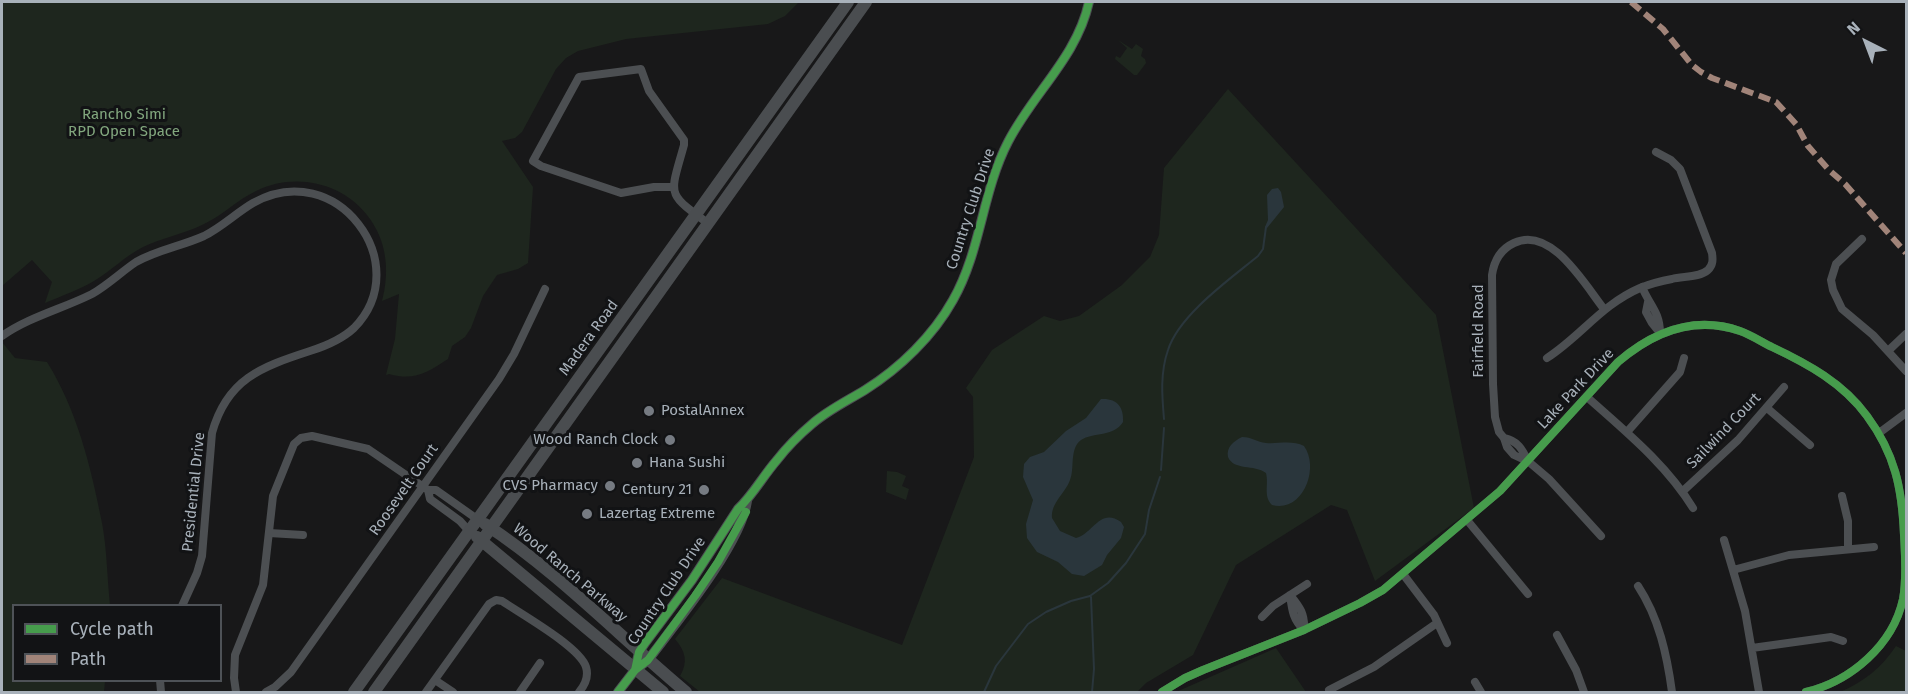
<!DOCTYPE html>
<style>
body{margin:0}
#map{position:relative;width:1908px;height:694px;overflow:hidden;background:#181819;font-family:"Fira Sans",sans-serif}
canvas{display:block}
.frame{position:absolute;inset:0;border:3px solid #a8b1ba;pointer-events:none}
.legend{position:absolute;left:12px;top:604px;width:210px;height:78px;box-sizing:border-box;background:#121315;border:2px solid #4e5257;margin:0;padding:8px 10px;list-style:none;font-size:18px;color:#a8b1ba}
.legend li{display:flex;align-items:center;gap:12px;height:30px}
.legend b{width:30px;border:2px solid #4e5257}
.north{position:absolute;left:1836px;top:12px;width:60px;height:60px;-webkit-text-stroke:4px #121315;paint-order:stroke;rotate:318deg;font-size:16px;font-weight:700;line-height:24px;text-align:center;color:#a8b1ba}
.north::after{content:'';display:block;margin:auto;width:21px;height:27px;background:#a8b1ba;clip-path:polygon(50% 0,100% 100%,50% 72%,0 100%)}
</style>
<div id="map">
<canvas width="1908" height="694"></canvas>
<div class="frame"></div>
<ul class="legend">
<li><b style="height:8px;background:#469c4c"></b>Cycle path</li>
<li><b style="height:8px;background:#a18479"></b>Path</li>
</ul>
<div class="north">N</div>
</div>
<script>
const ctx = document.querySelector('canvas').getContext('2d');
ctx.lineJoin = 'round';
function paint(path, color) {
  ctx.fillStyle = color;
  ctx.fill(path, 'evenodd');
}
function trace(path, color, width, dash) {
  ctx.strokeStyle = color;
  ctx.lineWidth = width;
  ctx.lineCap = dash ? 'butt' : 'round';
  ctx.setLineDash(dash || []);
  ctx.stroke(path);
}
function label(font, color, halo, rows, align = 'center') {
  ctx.font = font + ' "Fira Sans",sans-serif';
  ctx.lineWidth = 6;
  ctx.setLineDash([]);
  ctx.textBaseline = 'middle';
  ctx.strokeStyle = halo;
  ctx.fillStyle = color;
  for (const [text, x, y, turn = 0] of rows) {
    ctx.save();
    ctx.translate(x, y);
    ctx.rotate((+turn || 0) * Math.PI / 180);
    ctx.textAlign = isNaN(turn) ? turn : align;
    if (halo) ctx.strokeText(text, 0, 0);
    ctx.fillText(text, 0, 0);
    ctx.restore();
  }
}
const green = new Path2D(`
 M2 2H799L785 16 768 24 626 39 578 51 566 58 556 69 522 132 515 138 502 141 533 187 528 263 518 269 497 275 483 296 471 328 465 337 452 346 448 359C426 373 415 381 389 374L386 375 395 339 399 294 382 301C390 271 387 240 367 215 341 182 294 172 256 191 237 200 222 216 202 225 183 234 162 238 143 247 125 256 111 271 94 281 79 290 61 296 45 303L52 282 32 260 2 286Z
 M1118 40 1132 49 1136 44 1143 49 1141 56 1145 59 1146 63 1137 75H1134L1115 59 1116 56 1120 58 1127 48Z
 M1228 89 1436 315 1474 508 1375 581 1347 510 1331 505 1236 565 1193 655 1146 683 1137 692H700L680 676C688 662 686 652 675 639L722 578 902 645 974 457 973 397 966 388 992 350 1044 316 1060 321 1079 316 1122 285 1150 257 1159 235 1164 168Z
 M2 342 15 358 47 362C77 410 91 467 102 523 107 549 107 578 110 605L14 606V680L105 681 104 692H2Z
 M887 471 897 472 906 476 902 486 909 489 906 500 886 492Z
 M1896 646 1906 651V692H1840C1864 682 1882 667 1896 646Z
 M1276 648 1306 692H1176Z`);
const water = new Path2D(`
 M1278 188 1281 192 1284 207 1267 228 1265 227 1268 220 1267 195 1272 189Z
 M1101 399C1117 398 1124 407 1123 422 1114 437 1093 432 1081 440 1069 449 1075 469 1070 480 1065 494 1051 502 1052 518L1060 531 1076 538C1093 534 1100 507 1121 522L1124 527 1121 538 1107 555 1102 565 1084 576 1072 574 1058 562 1037 552 1027 538 1026 524 1033 500 1023 477 1024 464 1030 457 1044 452 1066 431 1086 418Z
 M1242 437C1252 437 1257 442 1266 443 1278 444 1293 440 1304 446 1320 468 1303 513 1272 505 1263 496 1269 485 1266 473 1254 464 1234 471 1228 457 1226 447 1234 441 1242 437Z`);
const stream = new Path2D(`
 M1164 419C1162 396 1160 373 1168 350 1179 315 1230 279 1258 256L1263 249 1266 227
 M1161 470 1164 428
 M1091 597 1094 669 1092 692
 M984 692 996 666 1028 624 1046 612 1071 601 1090 596 1108 583 1126 563 1145 534 1149 510 1160 477`);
const minor = new Path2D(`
 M673 187H654L621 193 541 166 533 161 579 77 641 69 649 91 684 140V145C670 196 665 192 709 224
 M1862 239 1836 264 1831 280 1833 290 1842 309 1873 335 1906 371
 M1642 287C1650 306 1660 312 1660 333
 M1648 302 1646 312 1652 323 1660 333
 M2 336C29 317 62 309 92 294 108 285 121 272 136 262 157 250 182 246 204 236 222 227 236 213 253 203 336 156 417 264 354 328 341 340 326 346 310 351 261 367 227 379 212 433L202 556 197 573 182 606
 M1888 351 1906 334
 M1547 358C1581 336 1601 305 1640 288 1650 284 1661 281 1672 279 1683 276 1699 278 1708 270 1713 265 1713 260 1712 253L1680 169 1671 160 1656 152
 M1587 397C1625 431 1666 464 1693 508
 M1767 408 1810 445
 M1627 432 1680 372 1684 358
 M1879 433 1906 413
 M1504 438C1518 441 1522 449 1528 461
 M428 490 430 499 460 521 469 531
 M1683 491 1738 440 1784 387
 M1842 496 1848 521V549
 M1467 520 1528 594
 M269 533 303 535
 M1601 536 1549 479 1529 462 1514 455 1507 447 1504 438 1499 432 1495 417 1493 384 1492 275C1494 261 1501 249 1514 243 1551 225 1585 285 1604 309
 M1724 540 1745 611 1759 692
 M1733 570 1789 555 1874 547
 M1403 574 1434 615 1447 643
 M1638 586C1659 618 1667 655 1672 692
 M1290 595C1300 607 1305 614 1304 630
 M1290 595C1292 610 1293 620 1304 630
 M1262 617 1273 606 1307 584
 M1557 635 1576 670 1584 692
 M1752 648 1831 637 1843 641
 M160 680 161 692
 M435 680 453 692
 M1475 682 1481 692
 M1329 690 1374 667 1437 623
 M236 692 234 678 235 655 263 585 273 496 294 444 301 438 312 436 368 449 428 490H436L477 519
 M266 692 275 687 291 672 499 379 514 354 545 289
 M426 692 489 604 496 600 502 601C521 614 580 647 586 667 589 677 585 685 579 692
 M520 692 540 663
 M1162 692 1185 678 1203 670 1304 630 1360 603 1383 590 1500 491 1618 362C1653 332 1694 315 1740 331 1751 335 1762 342 1772 347 1808 364 1843 383 1867 416 1895 454 1902 488 1904 535 1905 555 1907 578 1903 599 1893 645 1851 681 1806 692`);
const tertiary = new Path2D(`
 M635 670 639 652 645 643 692 580 738 509C753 495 763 476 777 460 787 447 799 435 812 424 828 410 847 401 865 390 900 368 933 336 953 300 981 251 982 192 1008 142 1033 93 1077 57 1089 2
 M618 692 635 670 648 660C676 623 741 544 747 501`);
const secondary = new Path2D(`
 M485 524C558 572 619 636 686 692
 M477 537 663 692
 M354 692 848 2
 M374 692 866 2`);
const quiet = new Path2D(`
 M1631 2 1663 29 1692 65 1701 72 1712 78 1776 102 1796 124 1808 146 1829 170 1845 184 1906 253`);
const cycleway = new Path2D(`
 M635 670 639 652 645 643 692 580 738 509C753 495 763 476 777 460 787 447 799 435 812 424 828 410 847 401 865 390 900 368 933 336 953 300 981 251 982 192 1008 142 1033 93 1077 57 1089 2
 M618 692 635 670 648 660 695 596 718 562 746 512
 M1162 692 1185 678 1203 670 1304 630 1360 603 1383 590 1500 491 1618 362C1653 332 1694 315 1740 331 1751 335 1762 342 1772 347 1808 364 1843 383 1867 416 1895 454 1902 488 1904 535 1905 555 1907 578 1903 599 1893 645 1851 681 1806 692`);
const markers = [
 [649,411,6,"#767b82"],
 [670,440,6,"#767b82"],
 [637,463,6,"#767b82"],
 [610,486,6,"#767b82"],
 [704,490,6,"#767b82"],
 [587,514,6,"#767b82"]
];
const parkNames = [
 ["Rancho Simi",124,115],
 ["RPD Open Space",124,132]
];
const streetNames = [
 ["Country Club Drive",971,209,-72],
 ["Fairfield Road",1479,331,-90],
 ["Madera Road",589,338,-54],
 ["Lake Park Drive",1576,389,-47],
 ["Sailwind Court",1724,431,-46],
 ["Roosevelt Court",404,490,-55],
 ["Presidential Drive",194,492,-84],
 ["Wood Ranch Parkway",570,573,40],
 ["Country Club Drive",667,591,-56]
];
const poiNames = [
 ["PostalAnnex",661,411],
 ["Wood Ranch Clock",658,440,"right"],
 ["Hana Sushi",649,463],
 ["CVS Pharmacy",598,486,"right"],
 ["Century 21",692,490,"right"],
 ["Lazertag Extreme",599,514]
];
paint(green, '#1e261e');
paint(water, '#2a363c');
trace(stream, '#2a363c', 2);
trace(minor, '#4c4f52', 8);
trace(tertiary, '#4c4f52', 10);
trace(secondary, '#4a4d50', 12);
trace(quiet, '#a18479', 6, [12, 6]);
trace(cycleway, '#469c4c', 8);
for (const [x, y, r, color] of markers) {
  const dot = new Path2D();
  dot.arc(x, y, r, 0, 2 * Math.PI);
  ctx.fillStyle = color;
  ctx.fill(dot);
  trace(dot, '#121315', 2);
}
label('15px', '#82a77e', '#121315', parkNames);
label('15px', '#a8b1ba', '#121315', streetNames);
label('15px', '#a8b1ba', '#121315', poiNames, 'left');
</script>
